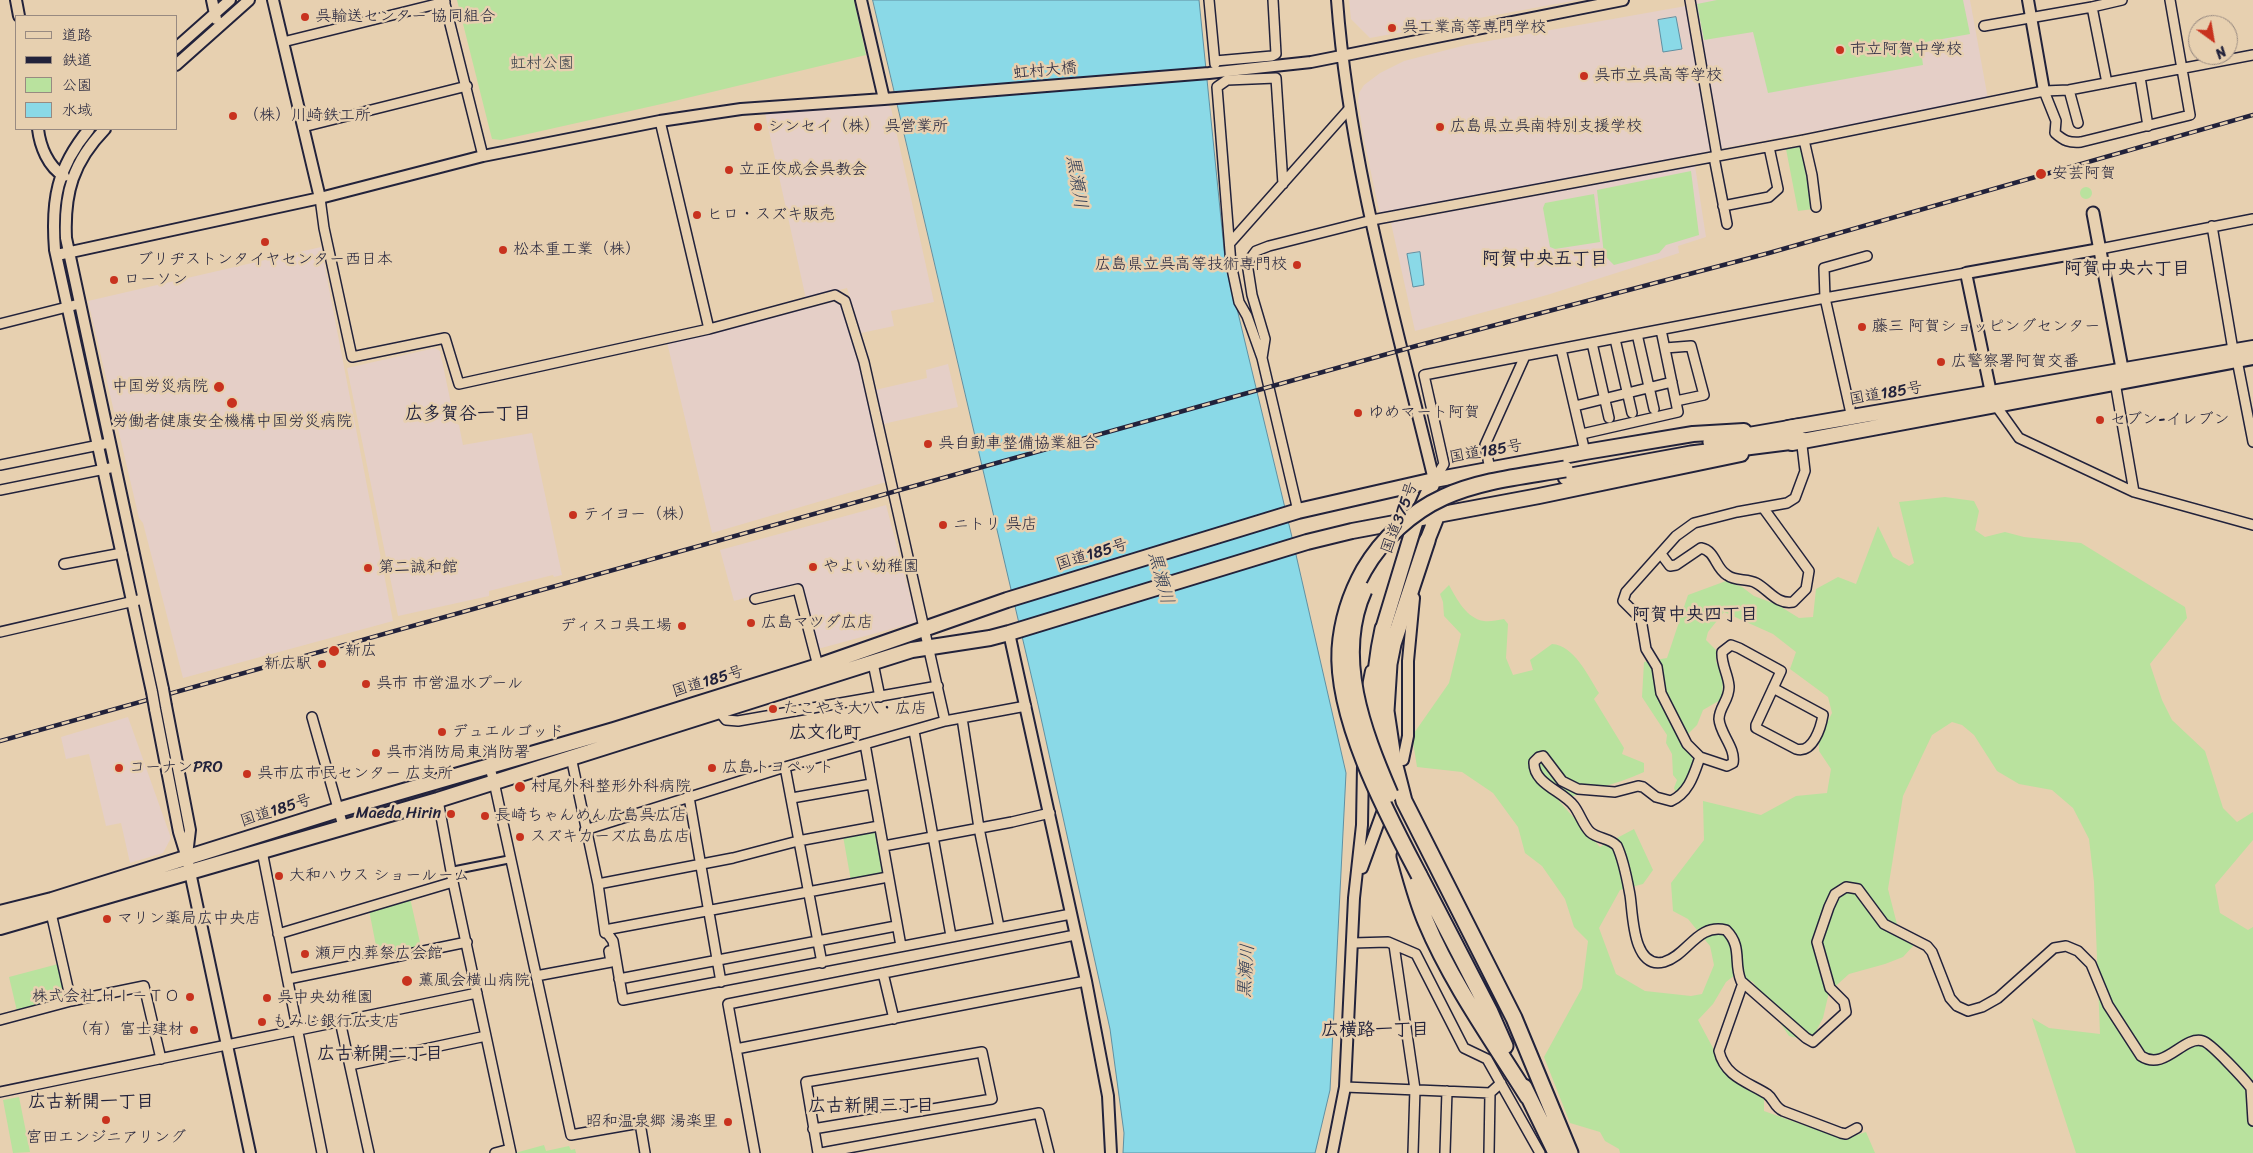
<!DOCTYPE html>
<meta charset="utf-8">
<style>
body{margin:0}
#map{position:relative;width:2253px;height:1153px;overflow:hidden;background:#e7d0b0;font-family:Sriracha,"Klee One",sans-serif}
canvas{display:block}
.legend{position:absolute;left:15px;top:15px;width:162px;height:115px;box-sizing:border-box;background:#e7d0b0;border:1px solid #988a81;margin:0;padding:6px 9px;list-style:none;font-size:15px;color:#22223b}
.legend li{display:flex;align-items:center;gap:10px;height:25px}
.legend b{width:25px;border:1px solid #988a81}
.north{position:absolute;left:2188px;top:15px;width:50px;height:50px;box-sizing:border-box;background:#e7d0b0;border:1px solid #988a81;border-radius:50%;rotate:148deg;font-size:14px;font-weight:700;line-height:20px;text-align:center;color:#22223b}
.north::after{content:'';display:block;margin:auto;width:18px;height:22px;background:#c8321e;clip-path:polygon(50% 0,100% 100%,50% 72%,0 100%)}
</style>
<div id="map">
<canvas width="2253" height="1153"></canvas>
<ul class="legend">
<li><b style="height:6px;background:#e7d0b0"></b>道路</li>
<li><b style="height:6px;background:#22223b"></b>鉄道</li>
<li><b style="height:14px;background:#b9e29e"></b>公園</li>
<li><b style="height:14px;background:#8ad9e7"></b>水域</li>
</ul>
<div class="north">N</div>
</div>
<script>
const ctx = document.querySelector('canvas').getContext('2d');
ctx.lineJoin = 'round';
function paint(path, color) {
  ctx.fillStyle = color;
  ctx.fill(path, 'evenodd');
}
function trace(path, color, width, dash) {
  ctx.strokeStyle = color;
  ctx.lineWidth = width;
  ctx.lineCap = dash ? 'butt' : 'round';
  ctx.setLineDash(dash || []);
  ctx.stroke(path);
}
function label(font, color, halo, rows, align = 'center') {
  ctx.font = font + ' Sriracha,"Klee One",sans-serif';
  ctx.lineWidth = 5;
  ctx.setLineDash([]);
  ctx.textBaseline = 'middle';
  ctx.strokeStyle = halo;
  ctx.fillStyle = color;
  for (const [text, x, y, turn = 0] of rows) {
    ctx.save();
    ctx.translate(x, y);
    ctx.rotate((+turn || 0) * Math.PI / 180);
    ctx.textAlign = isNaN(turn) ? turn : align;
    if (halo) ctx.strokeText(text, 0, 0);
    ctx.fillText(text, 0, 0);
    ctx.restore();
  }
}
const built = new Path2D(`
 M1349 0H1578L1370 38 1351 19Z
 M1700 0H1970L1988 99 1718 149 1692 1Z
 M1686 6 1710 151 1380 215 1364 140 1358 101 1359 93 1364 85 1380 73 1404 61 1466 45Z
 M886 104 891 108 934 302 891 311 894 326 861 333 847 288 806 299 765 113Z
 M1695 166 1706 237 1678 246 1679 253 1547 295 1415 331 1391 223Z
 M321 247 393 621 183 678 143 523 139 518 88 301Z
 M834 302 842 306 861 374 886 482 712 533 667 342Z
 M435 348 440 351 455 423 459 425 463 445 532 433 562 575 554 577 553 575 489 591V596L398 616 347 368Z
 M948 364 958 407 883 424 875 390 927 378 926 370Z
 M886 505 917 622 814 650 796 584 734 601 720 550Z
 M128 717 171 838 163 853 130 863 121 823 106 826 89 754 66 759 61 737Z`);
const green = new Path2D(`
 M457 0H854L866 55 666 103 501 140 492 139Z
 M1717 0H1963L1970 34 1920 43 1923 65 1768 93 1753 32 1704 40 1697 4Z
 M1799 147 1801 150 1813 209 1798 211 1786 149Z
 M1691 171 1699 235 1666 245 1659 253 1614 265 1604 255 1597 190Z
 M2080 193a6 6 0 1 1 12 0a6 6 0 1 1-12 0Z
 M1594 194 1600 242 1555 249 1550 247 1543 208 1545 203Z
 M1945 497 1974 501 1979 511 1975 530 1985 537 2005 532 2024 537 2081 543 2185 607 2187 618 2150 664 2162 700 2172 720 2205 751 2223 808 2237 822 2253 812V840L2215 885 2220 913 2248 930 2253 927V1153H2076L2032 1018 2049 1028 2100 1034 2094 882 2089 839 2073 808 2052 790 2019 784 1997 771 1974 735 1962 725 1952 722 1932 735 1903 796 1888 889 1900 936 1914 945 1903 957 1885 964 1849 974 1829 992 1823 1018 1815 1033 1805 1040 1789 1036 1753 982 1735 975 1726 982 1713 1004 1698 1020 1728 1076 1764 1098V1111L1843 1139 1866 1132 1875 1153H1620L1619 1149 1605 1141 1600 1132 1570 1123 1544 1057 1582 988 1588 941 1574 927 1565 899 1542 866 1525 853 1518 827 1493 793 1462 772 1417 767 1412 736 1449 683 1461 634 1444 616 1443 602 1440 594 1449 585C1456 598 1467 619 1484 621 1490 622 1497 620 1504 619L1508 624 1506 658 1513 675 1533 670 1530 660 1552 644C1574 645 1588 676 1599 693L1594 699 1624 748 1622 754 1644 763V772C1616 785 1587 790 1559 801L1600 847 1634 829 1653 870 1643 884 1620 890 1599 928 1616 974 1645 991 1691 996 1702 994 1714 965 1710 946 1688 919 1673 911 1671 883 1704 840 1703 801 1761 815 1796 796 1827 793 1831 769 1819 751V739L1832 713 1828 697 1790 669 1796 652 1773 634 1724 612 1708 632 1706 640 1716 650V661L1723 679 1722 699 1703 710 1697 725 1688 734 1693 762 1685 783 1676 793 1674 788 1677 780 1673 775 1672 754 1666 743 1667 735 1642 697 1644 662 1667 658 1688 595 1726 581 1742 587 1754 596 1778 605 1799 618 1813 617 1816 589 1838 577 1856 584 1878 526 1893 557 1909 566 1914 563 1899 502Z
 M873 829 877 832 884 872 882 875 851 881 843 836Z
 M410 898 421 947 378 956 369 910Z
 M58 964 66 998 17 1011 9 977Z
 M19 1097 30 1152 13 1153 3 1100Z
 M544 1145 546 1151 569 1146 571 1150 575 1149 576 1153H515Z`);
const water = new Path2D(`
 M873 0H1199L1225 259 1291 533 1346 773 1330 1090 1315 1153H1123L1124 1133 1110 1029 1037 700Z
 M1676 17 1682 49 1663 52 1658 20Z
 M1420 252 1424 285 1413 287 1407 254Z`);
const pedestrian = new Path2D(`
 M451 871 511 859`);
const minor = new Path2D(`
 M444 0 483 156
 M1209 0 1215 64
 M1690 0 1717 156
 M2092 7 2122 0
 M1984 26 2092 7 2107 83
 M283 42 445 2
 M1215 61 1272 56 1276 54 1273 0
 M2140 77 2148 126
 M2069 90 2078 123
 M2044 91 2056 121 2055 133C2064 141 2069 143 2081 142L2190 115 2170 0
 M660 121 709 329
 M303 127 467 86
 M1804 140 1812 175 1816 207
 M1714 157 1727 224
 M1283 184 1276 78 1227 80 1217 87 1231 264 1239 302 1247 316 1262 358 1298 511
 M320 198 324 228 352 357 445 338 459 384 709 329 835 295 845 301 864 362 945 721
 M1723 206 1769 197 1778 189 1769 147
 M2212 226 2233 350
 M1230 243 1349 109
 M2100 249 2253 219
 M0 324 79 304
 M1637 334 1654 409
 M1615 339 1632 413
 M1592 343 1609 418
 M1665 348 1691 346 1704 395 1676 401
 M1561 349 1585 452
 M1262 358 1265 339 1252 295 1247 263 1256 251 1269 246 1372 220 1804 140 2044 91 2069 90 2253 55
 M2237 360 2253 442
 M2115 382 2134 492
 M1994 403 2019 438 2134 492 2253 525
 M1575 406 1672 382
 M1852 418 1825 298 1824 268 1867 256
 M1582 434 1678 412 1661 330
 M1801 437 1805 471 1795 498 1787 503 1737 512 1694 523 1676 536 1626 592 1623 601 1641 619 1646 649 1657 667 1661 693 1687 744 1700 757C1694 774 1689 793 1671 801L1656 797 1643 787 1638 786 1615 792 1578 789 1562 781 1543 756 1539 757 1534 762C1533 784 1563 791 1574 806 1580 814 1583 825 1590 832 1598 839 1610 838 1617 846 1624 861 1627 879 1630 895 1633 912 1632 970 1664 962 1688 955 1697 923 1726 930 1743 947 1733 962 1741 981L1806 1038 1813 1042 1846 1012 1844 1002 1830 988 1817 942 1829 907 1835 894 1846 887 1858 889 1884 924 1927 946 1932 952 1950 998 1957 1006 1968 1011 1982 1007 1998 998 2054 948 2066 946 2078 951 2091 964 2108 1005 2141 1056C2165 1072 2183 1035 2203 1041 2211 1043 2245 1080 2251 1088L2253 1121
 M0 465 109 443
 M1490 469 1485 445 1525 356
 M1434 480 1444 464 1424 375 1825 298 1966 273
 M0 490 110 468
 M1661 554 1670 566 1676 565 1701 548C1716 551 1715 568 1727 575 1736 582 1747 578 1756 583 1769 590 1777 605 1793 602L1806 589 1809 571 1764 509
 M64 564 122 553
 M755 599 798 589 818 666
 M0 632 143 599
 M873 663 880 697
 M719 711 726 720 738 721 938 686
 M312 717 343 826
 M962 718 979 828 999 927
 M914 731 951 936
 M865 744 901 946
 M571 757 598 884 605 933
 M1700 757 1727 766 1733 763C1736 748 1720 734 1719 719 1719 707 1730 699 1729 686 1728 674 1721 664 1722 652L1731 645 1739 648 1781 671 1756 725V728L1796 749C1813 754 1821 727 1823 715L1773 688
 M489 765 494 782 571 1135 640 1123 645 1153
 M785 767 822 963
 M689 797 721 982
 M792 798 871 784
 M438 800 453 882 511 1153
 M585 830 785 767 945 721 1026 706
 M884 846 1012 822 1050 813
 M262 851 322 1153
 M598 884 733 858 798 841 879 826
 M51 913 71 1001
 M605 930 613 941 623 1000 1071 914
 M605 930 888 877
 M278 934 453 882
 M1352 943 1388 942 1416 954 1464 1048 1487 1059 1540 1153
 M1394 945 1415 1089 1413 1153
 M883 973 894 1019
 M536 976 611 962 609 951
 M288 979 467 942
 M619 979 896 926
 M1743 983 1719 1051C1725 1077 1748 1082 1767 1094 1774 1099 1774 1107 1783 1111L1841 1133 1846 1134 1857 1128
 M0 1020 71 1001 144 986 161 1059
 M340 1021 369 1153
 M736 1049 1086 981
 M350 1065 486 1036
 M1345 1087 1490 1093
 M0 1092 477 993
 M813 1129 992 1099 982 1052 806 1082 818 1153
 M495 1153 510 1149
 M755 1153 728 1004 1075 935
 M821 1153 1039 1113 1049 1153
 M1445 1153 1447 1091
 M1489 1153 1490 1093 1501 1083`);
const tertiary = new Path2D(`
 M16 0 19 16
 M212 0 216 19
 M273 0 320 198
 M1337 0C1349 162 1396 322 1434 480
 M2028 0 2044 91
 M176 48 230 0
 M176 65 249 0
 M884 99 1209 73 1311 62 1623 0
 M38 129C40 146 48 167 64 176
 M89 129C57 168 51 200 55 250L152 692
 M105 129C73 162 64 193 66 238L163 689
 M57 255 320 198 483 156 660 121 741 109 884 99 861 0
 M1991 393 1966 273 2100 249
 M1009 633 1086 981 1108 1096 1111 1153
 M166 706 190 830 187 855
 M155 709 179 832 187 858 250 1153
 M1363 711 1371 671
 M1403 760 1408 736V661L1414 598
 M1362 868 1382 813
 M1332 1153 1345 1087 1354 898 1362 825 1363 765`);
const secondary = new Path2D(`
 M2093 213 2124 379`);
const trunk = new Path2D(`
 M1788 428 2253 348
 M1792 443 2253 357
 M1427 541 1437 516 1436 510
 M1383 629 1416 520 1434 480
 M0 913 52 900 338 810 614 730 818 666 1007 600 1298 511 1434 480 1585 452 1693 434 1744 431
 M0 927 438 800 912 650 990 638 1009 633 1307 542 1352 531 1539 496 1741 454`);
const motorway = new Path2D(`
 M1711 442 1798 427
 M1566 477 1691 454 1802 440
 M1427 541 1393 644 1389 664 1386 711 1393 758 1404 801 1514 1018 1570 1153
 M1380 762C1372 717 1373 674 1383 629
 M1405 856C1411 878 1417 901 1426 922 1451 982 1493 1041 1528 1097
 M1419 875 1490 1012 1505 1046
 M1524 1087 1556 1153`);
const rail = new Path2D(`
 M0 741 1416 346 1769 253 2253 115`);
const tertiaryBridge = new Path2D(`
 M163 689 166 706
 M152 692 155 709`);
const motorwayBridge = new Path2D(`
 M1364 590C1334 657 1363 731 1390 794
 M1419 875C1387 814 1336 719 1340 649 1342 620 1350 595 1364 570 1382 539 1411 512 1444 497 1481 480 1525 476 1565 469`);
const markers = [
 [305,17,5,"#c8321e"],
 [1392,28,5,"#c8321e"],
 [1840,50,5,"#c8321e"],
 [1584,76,5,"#c8321e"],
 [233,116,5,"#c8321e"],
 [758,127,5,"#c8321e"],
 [1440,127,5,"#c8321e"],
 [729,170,5,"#c8321e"],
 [2041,174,6,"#c8321e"],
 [697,215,5,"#c8321e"],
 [265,242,5,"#c8321e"],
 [503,250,5,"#c8321e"],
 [1297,265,5,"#c8321e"],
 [114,280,5,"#c8321e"],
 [1862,327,5,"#c8321e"],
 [1941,362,5,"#c8321e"],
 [219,387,6,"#c8321e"],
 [232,403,6,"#c8321e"],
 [1358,413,5,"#c8321e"],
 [2100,420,5,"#c8321e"],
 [928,444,5,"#c8321e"],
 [573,515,5,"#c8321e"],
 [943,525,5,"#c8321e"],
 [813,567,5,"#c8321e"],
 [368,568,5,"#c8321e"],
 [751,623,5,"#c8321e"],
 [682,626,5,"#c8321e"],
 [334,651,6,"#c8321e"],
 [322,664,5,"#c8321e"],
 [366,684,5,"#c8321e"],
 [773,709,5,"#c8321e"],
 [442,732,5,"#c8321e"],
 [376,753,5,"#c8321e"],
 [119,768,5,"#c8321e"],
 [712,768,5,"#c8321e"],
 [247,774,5,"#c8321e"],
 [520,787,6,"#c8321e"],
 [451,814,5,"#c8321e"],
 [485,816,5,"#c8321e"],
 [520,837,5,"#c8321e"],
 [279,876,5,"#c8321e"],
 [107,919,5,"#c8321e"],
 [305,954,5,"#c8321e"],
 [407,981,6,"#c8321e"],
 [190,997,5,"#c8321e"],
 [267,998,5,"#c8321e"],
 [262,1022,5,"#c8321e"],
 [194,1030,5,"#c8321e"],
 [106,1120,5,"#c8321e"],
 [728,1122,5,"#c8321e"]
];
const poiNames = [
 ["呉輸送センター 協同組合",315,17],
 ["呉工業高等専門学校",1402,28],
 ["市立阿賀中学校",1850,50],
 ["呉市立呉高等学校",1594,76],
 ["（株）川崎鉄工所",243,116],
 ["シンセイ（株） 呉営業所",768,127],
 ["広島県立呉南特別支援学校",1450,127],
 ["立正佼成会呉教会",739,170],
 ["安芸阿賀",2052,174],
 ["ヒロ・スズキ販売",707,215],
 ["松本重工業（株）",513,250],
 ["ブリヂストンタイヤセンター西日本",265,260,"center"],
 ["広島県立呉高等技術専門校",1287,265,"right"],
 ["ローソン",124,280],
 ["藤三 阿賀ショッピングセンター",1872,327],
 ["広警察署阿賀交番",1951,362],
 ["中国労災病院",208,387,"right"],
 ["ゆめマート阿賀",1368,413],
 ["セブン-イレブン",2110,420],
 ["労働者健康安全機構中国労災病院",232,422,"center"],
 ["呉自動車整備協業組合",938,444],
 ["テイヨー（株）",583,515],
 ["ニトリ 呉店",953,525],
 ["やよい幼稚園",823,567],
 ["第二誠和館",378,568],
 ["広島マツダ広店",761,623],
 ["ディスコ呉工場",672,626,"right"],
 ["新広",345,651],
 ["新広駅",312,664,"right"],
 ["呉市 市営温水プール",376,684],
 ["たこやき大八・広店",783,709],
 ["デュエルゴッド",452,732],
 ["呉市消防局東消防署",386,753],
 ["コーナンPRO",129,768],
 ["広島トヨペット",722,768],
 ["呉市広市民センター 広支所",257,774],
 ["村尾外科整形外科病院",531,787],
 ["Maeda Hirin",441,814,"right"],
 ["長崎ちゃんめん広島呉広店",495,816],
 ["スズキカーズ広島広店",530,837],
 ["大和ハウス ショールーム",289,876],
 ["マリン薬局広中央店",117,919],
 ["瀬戸内葬祭広会館",315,954],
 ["薫風会横山病院",418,981],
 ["株式会社 ＨＩ－ＴＯ",180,997,"right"],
 ["呉中央幼稚園",277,998],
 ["もみじ銀行広支店",272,1022],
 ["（有）富士建材",184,1030,"right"],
 ["昭和温泉郷 湯楽里",718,1122,"right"],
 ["宮田エンジニアリング",106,1138,"center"]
];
const parkNames = [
 ["虹村公園",542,64]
];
const streetNames = [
 ["虹村大橋",1045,71,-5],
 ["国道185号",1886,394,-10],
 ["国道185号",1486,452,-10],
 ["国道375号",1400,518,-69],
 ["国道185号",1092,555,-17],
 ["国道185号",708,682,-17],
 ["国道185号",276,811,-18]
];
const waterNames = [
 ["黒瀬川",1076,182,81],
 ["黒瀬川",1160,578,75],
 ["黒瀬川",1247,971,-86]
];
const neighbourhoodNames = [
 ["阿賀中央五丁目",1545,259],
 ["阿賀中央六丁目",2127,269],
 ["広多賀谷一丁目",468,414],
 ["阿賀中央四丁目",1695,615],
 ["広文化町",825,733],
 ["広横路一丁目",1375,1030],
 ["広古新開二丁目",380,1054],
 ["広古新開一丁目",91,1102],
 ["広古新開三丁目",871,1106]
];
paint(built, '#e5cfc7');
paint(green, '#b9e29e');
paint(water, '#8ad9e7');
trace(water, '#6090a2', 1);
trace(pedestrian, '#22223b', 10);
trace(minor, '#22223b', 12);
trace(tertiary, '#22223b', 14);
trace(secondary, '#22223b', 15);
trace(trunk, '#22223b', 18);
trace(motorway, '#22223b', 19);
trace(pedestrian, '#e7d0b0', 6);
trace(minor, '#e7d0b0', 9);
trace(tertiary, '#e7d0b0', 10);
trace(secondary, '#e7d0b0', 11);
trace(trunk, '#e7d0b0', 14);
trace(motorway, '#e7d0b0', 15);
trace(rail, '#22223b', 4.5);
trace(rail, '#e7d0b0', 2.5, [8]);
trace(tertiaryBridge, '#22223b', 14, []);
trace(motorwayBridge, '#22223b', 19, []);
trace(tertiaryBridge, '#e7d0b0', 10);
trace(motorwayBridge, '#e7d0b0', 15);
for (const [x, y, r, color] of markers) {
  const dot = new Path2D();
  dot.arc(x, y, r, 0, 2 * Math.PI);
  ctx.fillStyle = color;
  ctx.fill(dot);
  trace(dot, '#e7d0b0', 2);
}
label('16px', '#22223b', '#e7d0b0', poiNames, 'left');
label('16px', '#393f4a', '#e7d0b0', parkNames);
label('16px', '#22223b', '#e7d0b0', streetNames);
label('italic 18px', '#323d55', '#e7d0b0', waterNames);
label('bold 18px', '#22223b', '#e7d0b0', neighbourhoodNames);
</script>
